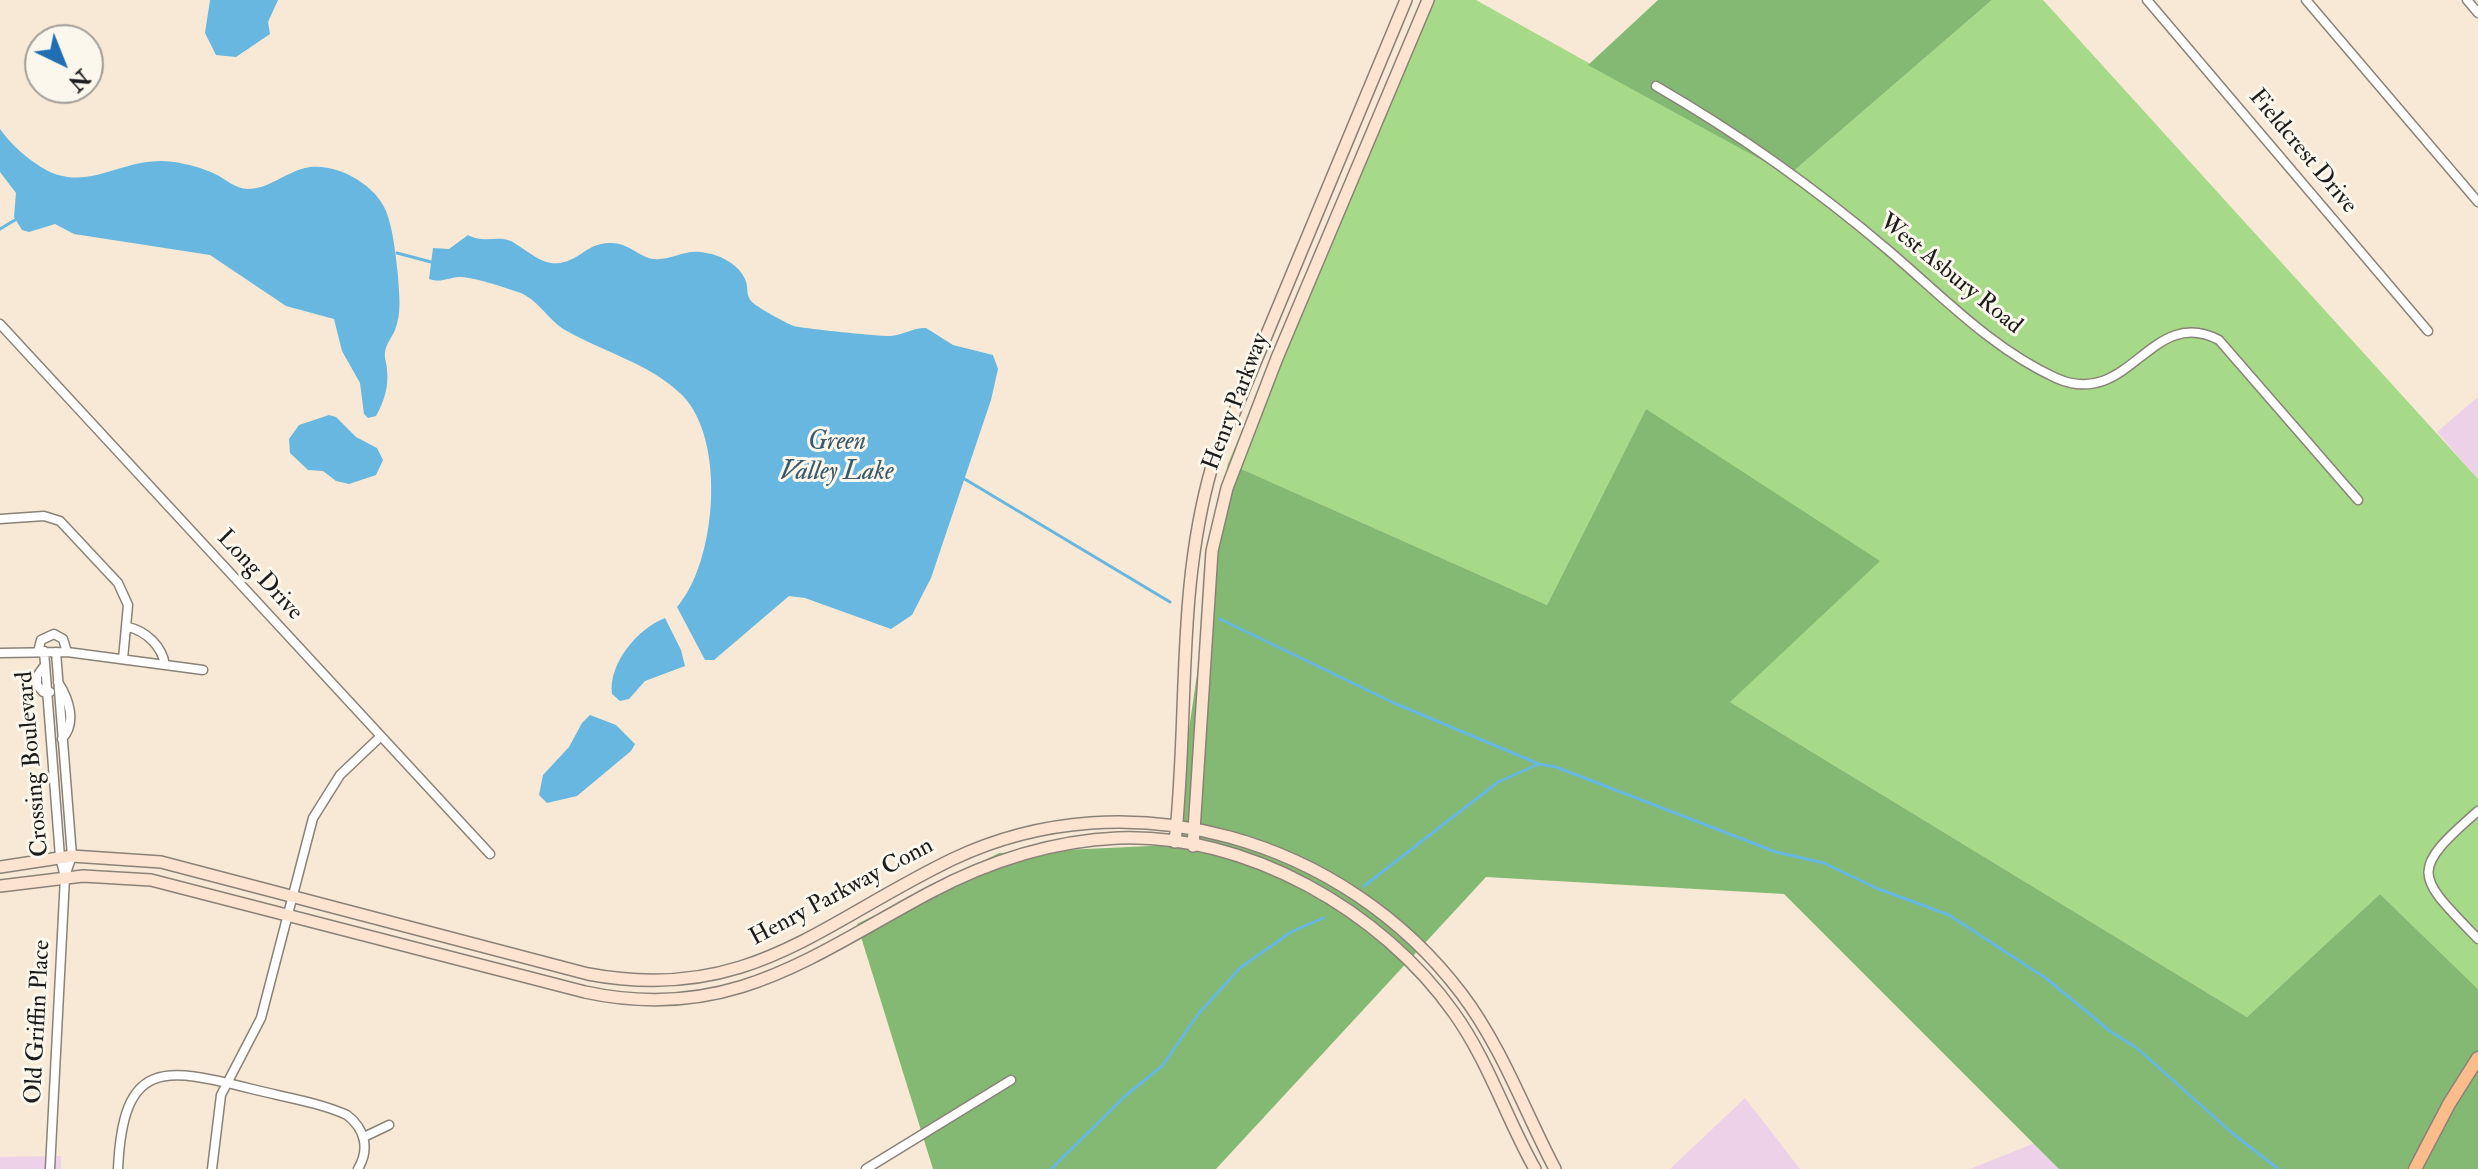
<!DOCTYPE html>
<style>
body{margin:0}
#map{position:relative;width:2478px;height:1169px;overflow:hidden;background:#f7e9d5;font-family:"IM FELL Double Pica",serif}
canvas{display:block}
.north{position:absolute;left:24px;top:24px;width:80px;height:80px;box-sizing:border-box;background:#fbf7ec;border:2px solid #a29f99;border-radius:50%;rotate:137deg;font-size:22px;font-weight:700;line-height:32px;text-align:center;color:#1c1c1c}
.north::after{content:'';display:block;margin:auto;width:28px;height:36px;background:#1f6fb2;clip-path:polygon(50% 0,100% 100%,50% 72%,0 100%)}
</style>
<div id="map">
<canvas width="2478" height="1169"></canvas>
<div class="north">N</div>
</div>
<script>
const ctx = document.querySelector('canvas').getContext('2d');
ctx.lineJoin = 'round';
function paint(path, color) {
  ctx.fillStyle = color;
  ctx.fill(path, 'evenodd');
}
function trace(path, color, width, dash) {
  ctx.strokeStyle = color;
  ctx.lineWidth = width;
  ctx.lineCap = dash ? 'butt' : 'round';
  ctx.setLineDash(dash || []);
  ctx.stroke(path);
}
function label(font, color, halo, rows, align = 'center') {
  ctx.font = font + ' "IM FELL Double Pica",serif';
  ctx.lineWidth = 6;
  ctx.setLineDash([]);
  ctx.textBaseline = 'middle';
  ctx.strokeStyle = halo;
  ctx.fillStyle = color;
  for (const [text, x, y, turn = 0] of rows) {
    ctx.save();
    ctx.translate(x, y);
    ctx.rotate((+turn || 0) * Math.PI / 180);
    ctx.textAlign = isNaN(turn) ? turn : align;
    if (halo) ctx.strokeText(text, 0, 0);
    ctx.fillText(text, 0, 0);
    ctx.restore();
  }
}
const built = new Path2D(`
 M2478 397V479L2437 432Z
 M1745 1098 1800 1169H1670Z
 M2035 1143 2059 1169H1970Z
 M61 1156V1169H0V1157Z`);
const green = new Path2D(`
 M1426 0H1476L1789 175 1992 0H2043L2478 479V989L2380 894 2247 1017 1730 702 1646 409 1547 605 1228 463Z`);
const forest = new Path2D(`
 M1658 0H1992L1789 175 1588 65Z
 M1646 409 1880 561 1730 702 2247 1017 2380 894 2478 989V1169H2059L1784 894 1486 877 1216 1169H933L857 924 999 853 1172 845 1228 463 1547 605Z`);
const water = new Path2D(`
 M210 0H278L268 22 270 34 236 57 216 55 205 33Z
 M0 129C9 142 22 154 35 163 85 200 120 154 174 162 187 164 203 168 215 174 226 179 235 189 248 189 268 189 285 173 305 168 333 161 375 183 386 211 393 228 396 257 398 276 399 295 402 312 395 330 392 337 386 344 385 352 384 358 387 364 387 370 389 386 384 402 376 416L368 418 364 414 360 383 342 351 334 319 286 306 210 255 74 234 55 224 29 232 22 230 14 217 16 193 0 172Z
 M468 235C486 244 496 235 511 241 539 258 550 274 581 254 589 248 598 243 609 243 628 242 637 256 653 259 673 261 684 248 706 253 721 255 739 265 745 279 749 287 745 295 752 302 757 307 787 324 794 326 799 328 884 337 891 336 903 335 912 328 926 328L953 345 993 355 998 369 991 400 931 578 912 615 891 629 805 598 789 596 714 660H705L677 607C716 563 727 440 682 395 651 364 603 352 565 330 548 320 537 298 518 292 502 287 475 277 459 277 447 278 441 283 429 279L433 248 449 249Z
 M329 415 336 417 356 437 377 448 383 460 376 475 349 484 336 481 323 471 308 470 290 453 289 439 299 425Z
 M665 618 681 650 685 666 645 681 629 699 620 701 612 694C608 664 638 628 665 618Z
 M590 715 616 725 635 744 631 751 577 796 547 803 539 795 543 775 569 747 582 723Z`);
const stream = new Path2D(`
 M0 229 15 220
 M397 253 431 262
 M963 478 1170 602
 M1220 619 1394 703 1539 764 1556 767 1776 852 1824 863 1876 888 1949 915 2047 979 2110 1031 2138 1049 2232 1133 2278 1169
 M1364 886 1498 782 1539 764
 M1051 1169 1124 1097 1162 1066 1199 1013 1240 968 1291 932 1323 918`);
const street = new Path2D(`
 M2147 0 2428 331
 M2306 0 2478 202
 M2467 0 2478 13
 M1656 86C1739 134 1815 188 1888 250 1941 295 1992 349 2056 378 2130 411 2150 304 2219 340L2358 500
 M0 324 490 854
 M0 519 44 516 60 521 118 583 128 605 123 659
 M128 627C146 631 162 646 165 665
 M44 651 60 857 65 877 50 1169
 M38 652 41 640 54 634 63 639 67 652
 M56 652 72 856 65 876
 M0 653 67 652 203 670
 M45 665 37 676V685L43 692H50
 M58 682C69 699 77 723 62 739
 M2478 811C2408 872 2416 875 2478 939
 M364 1137 389 1125
 M118 1169C123 1060 162 1066 252 1089 283 1097 318 1102 347 1115 365 1129 370 1149 358 1169
 M212 1169 221 1095 261 1018 313 818 340 775 380 737
 M866 1169 1011 1080`);
const secondary = new Path2D(`
 M1175 842C1189 713 1176 592 1212 466L1406 0
 M1193 846 1212 551 1227 488 1277 358 1428 0
 M0 867 72 856 161 862 588 974C748 1004 820 923 953 859 1130 775 1345 840 1461 993 1502 1047 1524 1110 1555 1169
 M0 886 83 876 151 880 585 992C728 1023 810 957 929 893 987 862 1052 841 1118 838 1247 833 1382 911 1454 1013 1489 1062 1506 1118 1535 1169`);
const primary = new Path2D(`
 M2415 1169 2449 1104 2478 1058`);
const streetNames = [
 ["Fieldcrest Drive",2302,152,50],
 ["West Asbury Road",1950,275,39],
 ["Henry Parkway",1237,402,-69],
 ["Long Drive",259,576,47],
 ["Crossing Boulevard",34,764,-95],
 ["Henry Parkway Conn",842,893,-28],
 ["Old Griffin Place",39,1022,-87]
];
const waterNames = [
 ["Green",837,443],
 ["Valley Lake",837,473]
];
paint(built, '#edd1e9');
paint(green, '#a6d988');
paint(forest, '#84b974');
paint(water, '#67b7e1');
trace(stream, '#67b7e1', 3);
trace(street, '#8a8278', 11);
trace(secondary, '#8a8278', 14);
trace(primary, '#8a8278', 15);
trace(street, '#fff', 8);
trace(secondary, '#fde4d0', 11);
trace(primary, '#f9bc8a', 12);
label('24px', '#1c1c1c', '#fbf7ec', streetNames);
label('italic 26px', '#3a5a6b', '#fbf7ec', waterNames);
</script>
